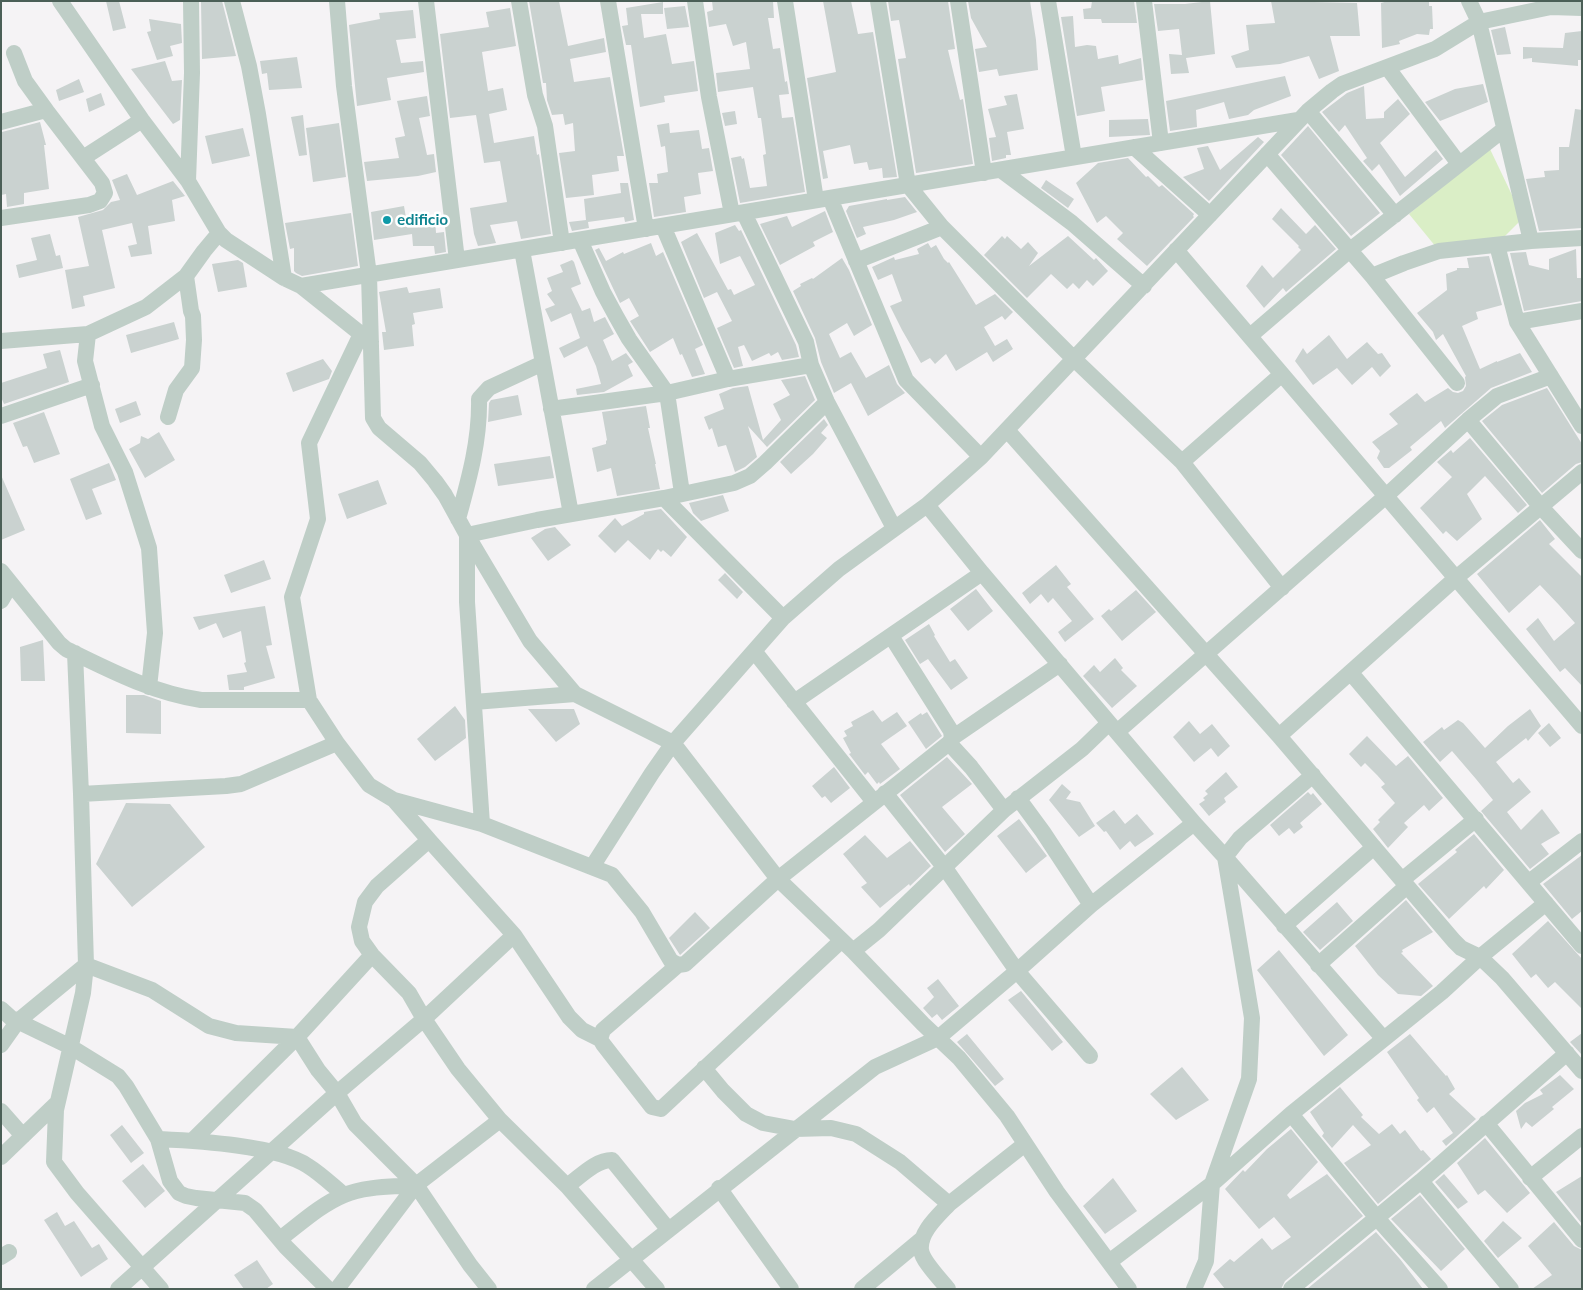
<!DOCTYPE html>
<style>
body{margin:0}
#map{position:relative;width:1583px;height:1290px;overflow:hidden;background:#f5f3f5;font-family:Mulish,sans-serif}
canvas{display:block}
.frame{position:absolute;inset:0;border:2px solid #4b5f57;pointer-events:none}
</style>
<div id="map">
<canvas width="1583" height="1290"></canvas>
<div class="frame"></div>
</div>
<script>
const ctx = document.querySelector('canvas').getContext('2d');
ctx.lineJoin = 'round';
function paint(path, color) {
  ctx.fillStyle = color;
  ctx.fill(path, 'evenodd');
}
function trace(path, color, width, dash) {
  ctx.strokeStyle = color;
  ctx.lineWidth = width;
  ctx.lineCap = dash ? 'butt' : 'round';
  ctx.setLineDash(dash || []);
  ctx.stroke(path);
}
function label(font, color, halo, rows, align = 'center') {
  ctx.font = font + ' Mulish,sans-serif';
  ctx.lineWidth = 5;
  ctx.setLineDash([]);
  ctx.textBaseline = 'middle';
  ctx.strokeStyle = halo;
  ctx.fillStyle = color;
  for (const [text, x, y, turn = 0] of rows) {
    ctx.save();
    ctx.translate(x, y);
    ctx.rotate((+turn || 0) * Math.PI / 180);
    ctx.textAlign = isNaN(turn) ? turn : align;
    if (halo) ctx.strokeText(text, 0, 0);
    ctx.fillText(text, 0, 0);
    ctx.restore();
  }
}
const green = new Path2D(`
 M1489 147 1523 218 1501 240 1436 247 1409 214Z`);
const building = new Path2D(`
 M106 1H119L126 28 113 31Z
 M201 1H222L236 56 202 59Z
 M529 1H559L568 46 604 38 606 52 570 59 574 82 610 77 624 156H617L619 171 592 175 594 195 566 198 559 153 575 151 573 123 565 125 563 114 552 115 547 100 546 83H543Z
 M712 1H773L774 18H768L773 49 780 48 785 82 787 81 789 94 779 95 782 118 793 117 805 192 740 203 731 158 741 156 742 159 744 158 750 188 767 186 763 155 766 154 761 118H758L753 87 718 92 716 73 750 69 746 42 733 46 726 24 709 27 707 12 713 10Z
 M823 1H851L858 34 873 32 897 177 883 178 882 168 869 170 867 162 854 164 850 145 823 151 828 178 823 179 807 78 836 72Z
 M888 1H948L955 49 948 50 960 100 963 99 973 164 916 173 898 59 906 58 899 20 891 21Z
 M968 1H1030L1036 40 1038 70 999 76 997 69 979 72 975 49 987 47 971 18Z
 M1092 1H1134L1137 23H1102L1101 19H1084L1083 9 1091 8Z
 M1210 1 1215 54 1186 58 1189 73 1171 74 1169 54 1182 55 1179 29 1158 31 1154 4H1185Z
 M1271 1 1357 3 1360 36H1330L1339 71 1319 79 1309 56 1280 64 1236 68 1231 56 1249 50 1246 25 1275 23Z
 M1388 1H1429V6H1432L1433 29H1430L1429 35 1417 34 1399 41 1400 44 1382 48 1381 3Z
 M663 2V14H641L644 38 666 34 672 64 694 61 698 91 664 96 665 102 640 107 631 45H626L622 26 628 25 626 8Z
 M685 6 689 27 667 29 664 8Z
 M510 8 516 46 482 52 488 91 503 88 507 110 489 114 494 143 534 136 537 155 539 154 551 234 521 239 517 221 490 225 496 243 478 246 474 234 470 208 507 202 500 161 484 163 476 115 450 118 440 34 489 27 486 12Z
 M413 10 416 38 396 40 401 63 423 61 424 72 387 78 391 100 357 106 349 25 380 19 379 13Z
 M1073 16 1075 47 1087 45 1096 46 1098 59 1118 55 1119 64 1141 58 1143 80 1101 87 1105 111 1077 116 1061 17Z
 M149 19 181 24 182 43 170 46 173 56 157 60 147 32 151 31Z
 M1505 27 1511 54 1497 55 1491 30Z
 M1582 31V60H1578V66L1532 62V58L1523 59V47L1563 48 1565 33Z
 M297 57 302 88 269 90 267 73 262 74 260 61Z
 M165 61 172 81 182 80 180 120 173 124 131 69Z
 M1285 76 1291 96 1254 110 1248 115 1229 119 1224 102 1196 110 1197 127 1170 131 1166 101Z
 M79 79 84 92 59 101 56 90Z
 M1483 84 1488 102 1440 121 1425 102 1455 89Z
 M1364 86 1366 119 1384 118V112L1398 99 1410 114 1380 143 1405 177 1436 150 1443 159 1400 196 1379 164 1372 171 1363 161 1367 158 1345 125 1339 132 1322 112 1347 93Z
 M101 93 105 105 89 112 86 99Z
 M1017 94 1024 129 1007 132 1011 155H1006V158L992 161 989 138 996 137 988 109 1007 105 1004 96Z
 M427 96 430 116 419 118 427 155 434 154 436 172 418 176 367 181 364 162 399 158 395 138 405 136 397 101Z
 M1575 109 1582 110V228L1539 231 1526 179 1545 177 1544 171 1559 170V147H1569Z
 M735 111 737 124 725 126 722 113Z
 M303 115 307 155 299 156 291 117Z
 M1148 119 1150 135 1109 137V120Z
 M40 122 46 145H44L49 189 24 193V204L7 207 6 194 1 195 2 132Z
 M339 123 346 177 313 182 306 128Z
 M669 123 670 133 699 130 702 149 709 148 713 171 698 173 701 194 684 197 686 212 654 217 649 183H658L657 174 668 172 665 146 661 147 657 125Z
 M1308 126 1380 213 1351 236 1281 155Z
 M243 128 250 156 212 164 205 136Z
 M1258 137 1264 142 1209 201 1183 177 1204 169 1197 148 1208 146 1220 170Z
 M1128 158 1146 177 1148 176 1159 187 1162 185 1194 214 1193 216 1194 217 1147 266 1117 239 1123 233 1106 216 1097 223 1076 183 1098 163Z
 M127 174 137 195 173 181 185 196 172 200 175 221 148 226 152 254 131 257 128 246 137 244 132 223 102 230 115 288 83 296 85 306 72 309 65 270 89 266 78 217 103 210 111 202 120 200 112 180Z
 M1046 180 1074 199 1068 208 1041 188Z
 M620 183H628L634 220 625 222 624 217 588 222 589 228 572 231 569 222 586 220 584 199 621 193Z
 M905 197 917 212 894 220 863 227 866 234 857 238 846 211 849 206 887 199V200Z
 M404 206 406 218 435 217 436 233 444 232 446 252 435 254 434 246H413L412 234 374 240 371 212Z
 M1281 208 1306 234 1315 225 1336 249 1286 292 1283 288 1264 308 1246 286 1262 265 1273 278 1301 250 1298 247 1299 246 1272 219Z
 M825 211 833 232 813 242 815 246 780 265 760 224 787 216 792 227Z
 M351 213 358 266 302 276 296 273 294 271V248L290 249 285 223Z
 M735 225 739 231 741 230 796 345 799 357 782 360 778 352 771 356 769 353 752 361 744 345 738 347 743 366 734 368 717 328 732 321 717 292 704 298 681 242 697 233 728 290 731 289 734 295 755 285 740 256 720 264 715 233Z
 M50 234 56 256 60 255 63 268 19 278 16 265 37 260 31 238Z
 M1002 236 1005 239 1007 236 1021 249 1028 242 1038 253 1029 266 1068 236 1094 260 1096 258 1108 271 1093 286 1087 280 1079 289 1073 283 1067 289 1051 274 1027 298 984 255Z
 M651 243 656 256 663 252 703 345 695 349 705 374 692 377 682 354 680 355 673 338 650 352 630 321 639 316 629 298 620 303 595 250 599 248 606 261 623 252 624 254Z
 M928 243 931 248 936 245 944 259 948 263 949 262 976 305 995 294 1013 312 1005 320 1002 316 984 327 995 346 1007 339 1013 349 993 362 987 352 956 371 946 354 935 364 930 358 921 363 902 330 890 306 902 301 892 274 878 280 872 267 894 257 895 260 919 254 917 249Z
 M1576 249 1577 278H1582V301L1524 311 1510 253 1526 252 1529 265 1549 270V259Z
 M1489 256 1502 305 1476 312 1478 319 1462 326 1480 369 1497 361V362L1520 353 1532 372 1491 388 1445 428 1441 421 1410 447 1412 450 1389 468H1384L1377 458 1380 451 1372 442 1398 424 1389 414 1417 393 1425 402 1448 388 1453 392 1458 393 1463 391 1466 386 1465 377 1466 376 1443 334 1436 340 1433 332 1417 313 1447 290 1446 274 1457 270V268H1469L1467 258Z
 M842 258 849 270 872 325 854 336 847 323 829 334 840 358 851 352 866 378 889 365 897 384 905 393 868 416 851 383 834 393 821 362 815 338 793 291 801 286 800 284 812 278 813 279Z
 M238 260 243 263 247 287 218 292 212 264Z
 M572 260 574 262 581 284 571 288 582 311 590 308 594 322 605 317 614 334 603 340 612 361 626 353 633 362 628 365 633 376 604 392 577 395 576 389 601 384 596 366 587 346 564 358 559 348 580 338 571 313 551 322 545 309 555 305 547 294 552 291 547 278 563 272 560 265Z
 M407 287 409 293 440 288 443 308 413 313 415 324 412 325 414 346 384 350 382 332H386L379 292Z
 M174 322 179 339 131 353 126 335Z
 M1329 335 1347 359 1367 342 1378 354 1382 353 1391 366 1380 377 1372 367 1352 385 1337 368 1313 385 1295 361 1303 348 1307 354Z
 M60 350 69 382 4 404 1 397V383L47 368 43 354Z
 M323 359 332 371 329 379 293 392 286 373Z
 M805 376 815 400 767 447 748 426 757 457 745 467 735 472 726 445 718 447 712 428 709 430 704 417 724 409 719 394 733 388 748 386 763 440 781 420 773 404 790 395 781 380Z
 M1547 388 1582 444V462L1576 464 1542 493 1482 421 1502 405Z
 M518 395 522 415 488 422 489 403 491 400Z
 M136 401 141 415 120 423 115 409Z
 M646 406 650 428H648L656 464H655L660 489 617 496 611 468 597 472 592 448 606 444V441L607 440 602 412Z
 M44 412 60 454 34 463 27 446 23 447 13 423Z
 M824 419 828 425 821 433 827 438 813 454 791 474 780 462Z
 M159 432 175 460 145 478 129 449 140 443 141 436 148 439Z
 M1470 438 1527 505 1518 513 1485 476 1467 494 1482 519 1457 541 1446 531 1443 534 1420 508 1452 477 1437 462 1451 450 1453 453Z
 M550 456 554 478 498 486 494 464Z
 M109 463 116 480 92 489 102 514 86 520 70 479Z
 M1 475 25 530 1 540Z
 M378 480 387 504 347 519 338 494Z
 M723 495 729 511 701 521 693 513 689 503Z
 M661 509 687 537 671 557 663 550 661 552 658 549 650 560 628 540 615 553 598 536 615 518 622 526 644 514V512Z
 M1540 520 1555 539 1549 544 1582 577V686L1565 668 1560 672 1526 629 1538 618 1554 641 1575 623 1559 605 1540 585 1509 613 1477 574Z
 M555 527 571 545 548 561 531 538 545 529Z
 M264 560 271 579 231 593 224 575Z
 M1056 565 1071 584 1067 587 1094 619 1065 642 1058 632 1072 621 1053 598 1048 603 1041 594 1030 604 1022 593Z
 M725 573 743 592 737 599 718 580Z
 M976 589 993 611 968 631 950 609Z
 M1136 590 1156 612 1122 641 1101 616 1109 609 1111 611Z
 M265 606 272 645 266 646 275 678 244 687V690H229L227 675 247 672 244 663 246 662 241 631 223 638 216 623 199 630 193 617Z
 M929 624 935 635 934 636 950 662 955 659 968 678 951 690 928 659 920 664 905 640Z
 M43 640 45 681H21L20 647Z
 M1115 658 1123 668 1121 670 1137 686 1112 708 1083 676 1094 665 1100 672Z
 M126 695H144L161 701V734L126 733Z
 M455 706 465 720 466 738 435 761 417 739Z
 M528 709H574L580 724 556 742Z
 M1530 709 1541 726 1528 741 1526 738 1496 762 1513 783 1519 778 1531 792 1507 812 1521 830 1542 809 1560 833 1541 844 1549 854 1530 869 1481 811 1493 800 1476 779 1452 751 1440 762 1423 742 1442 727 1444 730 1458 720 1463 723 1485 748 1508 726Z
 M873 710 882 722 897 712 907 726 881 744 900 769 880 784 879 782 877 784 868 772 865 775 849 754 851 753 843 738 847 736 844 731 853 726 851 722Z
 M927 712 942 736 926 749 908 722 921 713 922 715Z
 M1189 721 1200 734 1212 724 1230 746 1218 757 1211 748 1194 762 1173 737Z
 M1549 723 1561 738 1550 747 1538 733Z
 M1367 736 1396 766 1408 756 1443 798 1429 811 1424 805 1404 823 1408 827 1388 848 1373 829 1380 822 1378 820 1395 803 1381 787 1385 784 1377 775 1365 763 1361 767 1349 754Z
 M947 757 972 784 942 807 965 834 945 852 900 795Z
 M834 767 850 788 831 803 825 796 822 798 812 786Z
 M1226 772 1238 787 1224 798 1226 802 1209 816 1199 804 1205 800 1203 798 1208 794 1205 791Z
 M1062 784 1071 792 1066 799 1080 802 1095 826 1079 837 1049 800Z
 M1308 792 1311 795 1313 793 1322 804 1300 823 1303 827 1294 834 1289 828 1279 836 1270 825Z
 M126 803 170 804 205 847 132 907 96 864Z
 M1114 810 1125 824 1137 814 1154 834 1135 847 1130 841 1120 850 1106 831 1104 832 1096 823Z
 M1019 819 1047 856 1026 873 997 836Z
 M1474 834 1504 870 1486 889 1484 886 1449 919 1418 884 1457 852 1455 850Z
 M865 835 887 858 910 841 931 866 910 886 909 884 880 908 861 887 867 883 843 854Z
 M1582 855V911L1572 919 1543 884Z
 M1406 900 1433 932 1402 950 1403 952 1401 953 1433 986 1421 996 1398 994 1378 975 1355 946Z
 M1337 902 1353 921 1320 950 1303 932Z
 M695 912 710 928 680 955 669 938Z
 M1548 921 1582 959V1009L1555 982 1548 988 1536 974 1531 978 1512 954Z
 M1279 950 1348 1035 1324 1056 1257 970Z
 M938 979 959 1006 942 1020 937 1014 932 1018 923 1008 934 997 927 988Z
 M1021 991 1063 1042 1052 1051 1008 1000Z
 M1582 1033V1055L1570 1042Z
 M967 1034 1004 1079 995 1086 957 1042Z
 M1410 1034 1446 1076 1447 1075 1455 1089 1449 1094 1476 1119 1446 1146 1442 1141 1453 1133 1434 1107 1427 1113 1417 1100 1419 1098 1387 1052Z
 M1182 1067 1209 1100 1176 1120 1150 1094Z
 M1560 1075 1574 1089 1552 1107 1554 1109 1532 1127 1526 1122 1521 1129 1516 1111 1525 1103 1543 1094 1540 1090Z
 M1340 1087 1363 1115 1361 1117 1379 1134 1392 1124 1400 1134 1405 1130 1421 1151 1423 1150 1431 1159 1378 1204 1344 1163 1371 1145 1353 1125 1332 1148 1322 1136 1324 1133 1310 1112Z
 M122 1125 144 1153 131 1163 110 1135Z
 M1291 1129 1318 1162 1287 1195 1290 1199 1327 1174 1363 1216 1285 1281 1281 1289H1225L1213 1274 1230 1259 1234 1262 1262 1238 1272 1250 1291 1237 1274 1217 1259 1229 1225 1189 1243 1170 1245 1172 1267 1149Z
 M1485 1138 1530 1193 1507 1213 1485 1190 1478 1195 1457 1163Z
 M143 1164 165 1191 145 1208 122 1181Z
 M1444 1174 1468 1202 1458 1209 1435 1182Z
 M1582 1176V1224L1556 1192Z
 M1113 1178 1137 1211 1105 1234 1083 1206Z
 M1420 1195 1465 1249 1441 1271 1391 1219Z
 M57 1212 65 1226 74 1221 92 1248 99 1244 108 1259 81 1277 44 1220Z
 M1503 1221 1522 1238 1498 1258 1484 1241Z
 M1554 1222 1574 1246 1582 1250V1289H1532L1552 1275 1528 1246Z
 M1376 1232 1400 1259 1423 1289H1307Z
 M257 1260 273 1284 266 1289H244L234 1275Z`);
const minor = new Path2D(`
 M60 1 142 120 188 181 219 233
 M232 1 249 66 258 114 284 278
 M337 1 344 86 369 275 373 418 379 428 420 463 435 481 445 495 467 535V602L482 824
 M426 1 457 260
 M519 1 535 95 545 126 562 243
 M608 1 646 229
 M695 1 709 97 732 214
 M785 1 816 200
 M878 1 908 185 942 227 1074 359 1182 462 1282 588
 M958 1 984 173
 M1048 1 1074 157
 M1144 1 1161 143
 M1469 1 1479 22 1531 241
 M1387 67 1459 164
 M1308 111 1395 215
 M1 122 46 110 25 81 14 53
 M1134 147 1210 215
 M1267 154 1372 276 1457 383
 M83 158 142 120
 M1001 170 1072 223 1144 286
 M188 181 192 73 191 1
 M830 198 906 380 981 457
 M744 213 806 342 811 365 827 402 894 528
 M1 218 89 205 100 201 105 193 102 183 46 110
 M663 226 728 379
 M580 240 603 292 616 316 629 339 667 393 682 493
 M1497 245 1517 322 1582 426
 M522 250 571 514
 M1176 250 1582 726
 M856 261 942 227
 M1372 276 1404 263 1439 251 1531 241 1582 238
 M301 286 1298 120
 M1517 322 1582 311
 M1250 336 1350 250 1503 130
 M1 341 88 334
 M827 402 765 463 750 476 734 483 664 498 537 520 467 535 530 641 575 694 673 743 778 879 949 743 952 738 951 731 891 636
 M551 409 667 393 728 379 811 365
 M1 416 92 385
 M168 417 176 390 192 368 194 340 193 316 191 311 186 276
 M1468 420 1541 507 1582 551
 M1007 430 1279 736 1454 941 1461 948 1480 957 1502 978 1582 1071
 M1182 462 1282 374
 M664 498 783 618
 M927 505 982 573 1194 823
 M458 519C469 479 480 440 479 399L489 388 543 363
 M1 571 59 643 66 649C109 670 153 693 201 700H309
 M1 601 11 584
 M754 651 874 802
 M75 653 81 794 86 965 83 993 56 1110 54 1162 77 1193 161 1289
 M1351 673 1582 946
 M149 687 155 633 149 548 125 472 102 426 85 361 88 334 146 307 186 276 204 251 219 233 226 240 284 278 301 286 371 342
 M474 702 575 694
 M794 702 982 573
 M1117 732 1386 496 1468 420 1497 396 1551 376
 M1279 736 1456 578 1582 472
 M952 738 1060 664
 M337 743 309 700 292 597 318 519 309 443 361 334
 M949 743 971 767 1004 810
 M885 793 945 868 1017 971 1090 1056
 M81 794 226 786 241 784 337 743 369 785 394 800 482 824 612 875 642 912 671 961 678 965
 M1018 798 1043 832 1091 905
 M429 840 514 935 569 1017 582 1030 600 1039
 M1225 857 1383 1038
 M592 867 652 773 673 743 783 618 839 569 927 505 981 457 1308 111 1332 91 1342 84 1435 49 1479 22 1551 7 1582 8
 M1402 880 1476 819
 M1529 882 1582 841
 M1284 926 1374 847
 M841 941 661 1109 652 1107 603 1044 600 1039 603 1030 678 965 685 964 778 879 853 951 923 1024 959 1058 1007 1116 1057 1192 1129 1289
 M853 951 879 930 1004 810 1082 749 1109 723
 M1318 965 1407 886
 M1 1009 11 1018 71 1047 118 1076 126 1086 158 1139 170 1181 179 1193 186 1196 196 1198 245 1203 255 1210 286 1247 328 1289
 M1 1045 18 1021 86 965 152 990 209 1026 236 1033 297 1037 318 1070 337 1093 355 1124 416 1185 470 1265 489 1289
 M704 1068 723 1091 746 1114 763 1123 795 1129 831 1128 856 1134 900 1162 949 1204C939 1215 919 1232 921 1250 922 1261 941 1280 948 1289
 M1 1111 23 1136
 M1291 1114 1377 1218 1440 1289
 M500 1120 567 1186 657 1289
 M1486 1123 1582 1240
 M158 1139C196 1141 277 1145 308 1166 321 1174 332 1185 344 1195
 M192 1141 297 1037 372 955
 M1 1157 57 1103
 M1530 1178 1582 1136
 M1421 1181 1511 1289
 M567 1186C580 1177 595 1160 612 1160L668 1229
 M719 1188 791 1289
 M949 1204 1025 1144
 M280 1239C300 1224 320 1205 344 1195 366 1186 393 1187 416 1185
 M1 1257 9 1252
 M1109 1262 1212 1184 1291 1114 1442 992 1480 957 1546 903
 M118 1289 337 1093 424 1019 514 935
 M337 1289 416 1185 500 1120 458 1069 424 1019 409 993 372 955 362 941 359 927 365 902 377 886 429 840 394 800
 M594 1289 875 1067 938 1038 1017 971 1091 905 1194 823 1225 857 1240 838 1313 775
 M862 1289 922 1239
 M1194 1289 1206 1261 1212 1184 1249 1079 1252 1018 1225 857
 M1291 1289 1421 1181 1567 1053`);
const markers = [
 [387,220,5,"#0f9aa8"]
];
const cultureNames = [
 ["edificio",397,220]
];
paint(green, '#daeec6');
paint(building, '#cad2d0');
trace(minor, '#bfcec7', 16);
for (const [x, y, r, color] of markers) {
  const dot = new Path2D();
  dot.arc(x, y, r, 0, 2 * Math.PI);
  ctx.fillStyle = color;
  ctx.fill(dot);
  trace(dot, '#fff', 2);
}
label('bold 15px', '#0d838f', '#fff', cultureNames, 'left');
</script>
